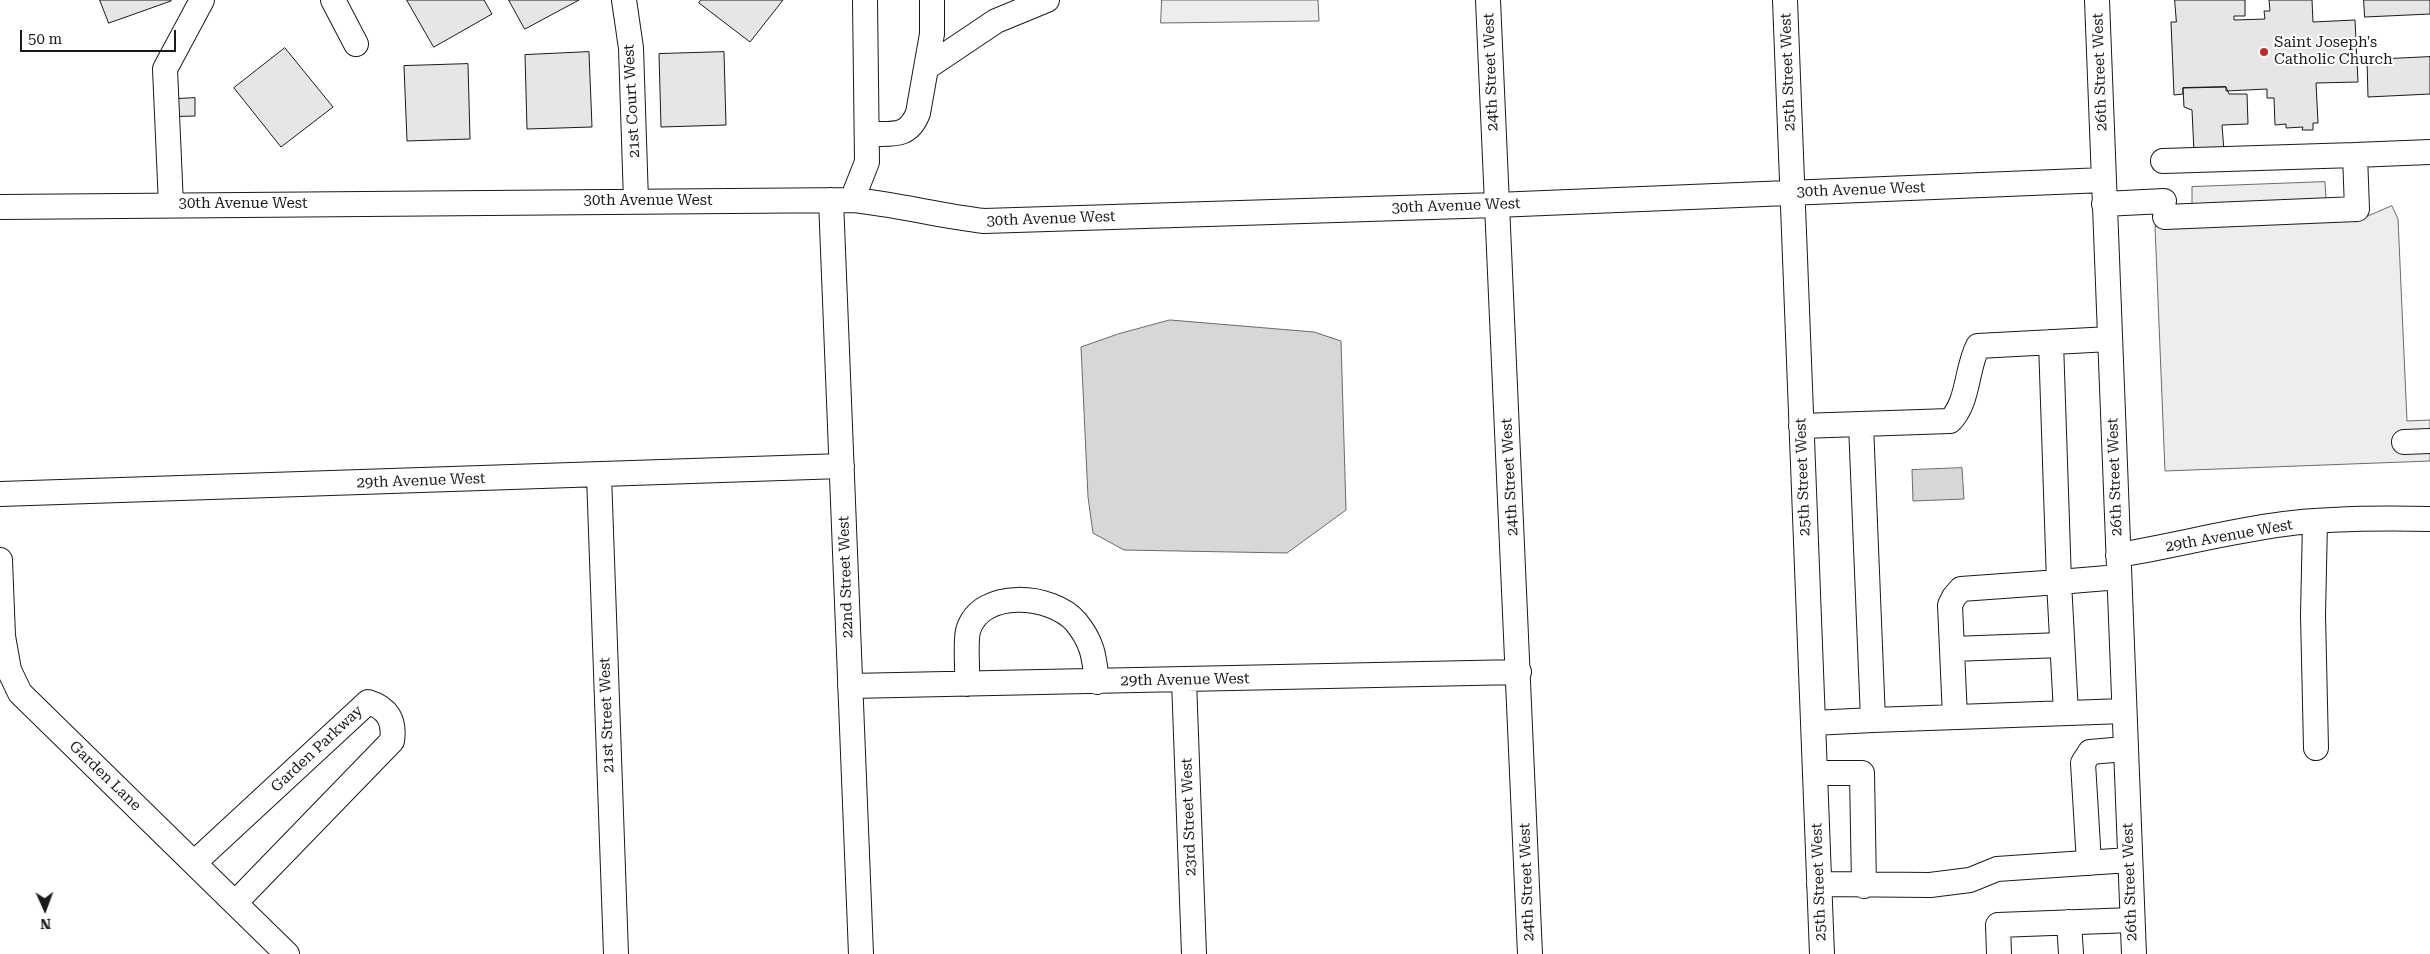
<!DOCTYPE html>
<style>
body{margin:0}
#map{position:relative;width:2430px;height:954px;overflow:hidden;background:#fff;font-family:"Roboto Serif",serif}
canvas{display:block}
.north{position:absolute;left:20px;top:884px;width:50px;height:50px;-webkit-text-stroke:4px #fff;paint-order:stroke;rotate:178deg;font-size:14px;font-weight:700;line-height:20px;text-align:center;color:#1a1a1a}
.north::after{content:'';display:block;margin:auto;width:18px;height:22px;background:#1a1a1a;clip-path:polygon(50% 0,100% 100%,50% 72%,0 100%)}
.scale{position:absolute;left:20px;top:30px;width:156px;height:22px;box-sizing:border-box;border:2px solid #1a1a1a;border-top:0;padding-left:6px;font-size:15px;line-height:18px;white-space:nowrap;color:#1a1a1a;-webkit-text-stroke:4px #fff;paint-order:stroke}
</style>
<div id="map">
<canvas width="2430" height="954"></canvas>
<div class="north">N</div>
<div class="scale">50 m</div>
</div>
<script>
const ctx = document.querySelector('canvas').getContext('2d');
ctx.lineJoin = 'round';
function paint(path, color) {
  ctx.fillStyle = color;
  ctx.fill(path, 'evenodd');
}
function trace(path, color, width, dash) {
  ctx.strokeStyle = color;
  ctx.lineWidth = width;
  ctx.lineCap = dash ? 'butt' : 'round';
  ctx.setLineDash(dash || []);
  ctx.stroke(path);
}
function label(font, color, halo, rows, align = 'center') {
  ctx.font = font + ' "Roboto Serif",serif';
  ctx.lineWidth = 4;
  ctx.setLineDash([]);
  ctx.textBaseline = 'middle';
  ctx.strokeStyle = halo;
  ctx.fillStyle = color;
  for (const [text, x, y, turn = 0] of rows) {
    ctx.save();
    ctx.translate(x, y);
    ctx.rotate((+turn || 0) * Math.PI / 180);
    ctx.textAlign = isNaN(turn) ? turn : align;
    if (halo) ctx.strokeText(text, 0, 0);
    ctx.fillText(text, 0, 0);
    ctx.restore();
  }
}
const built = new Path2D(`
 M1162 0H1318L1319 21 1161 23Z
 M2325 182 2326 200 2192 205V187Z
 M2392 206 2398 219 2407 421 2430 420V461L2165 471 2155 226 2356 221Z`);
const water = new Path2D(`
 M1170 320 1314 332 1341 341 1346 510 1287 553 1124 550 1093 533 1088 497 1081 347 1118 334Z
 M1962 468 1964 499 1913 501 1912 470Z`);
const building = new Path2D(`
 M100 0H171V1L109 23Z
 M407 0H484L492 14 434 47Z
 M509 0H579L525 29Z
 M701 0H783L750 42 699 3Z
 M2175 0H2245V16H2234V20L2265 19 2264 11H2270L2269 0H2312L2313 22 2355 20 2358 82 2316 83 2318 123H2313V130H2302L2303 127 2286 128V124L2275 125 2274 98H2267V89L2226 91V87L2183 88V94L2174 95 2171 22H2176Z
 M2364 0H2430V14L2365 17Z
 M285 48 333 107 281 147 234 88Z
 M589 52 592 127 527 129 525 55Z
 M724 52 726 125 661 127 659 54Z
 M2430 57V94L2368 97 2367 60Z
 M468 64 470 139 407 141 404 66Z
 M2226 87 2229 94H2247L2248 124 2222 125 2224 151 2194 152 2192 110 2184 107 2183 88Z
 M195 98V116L158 117V100Z`);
const minor = new Path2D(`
 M333 0 356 44
 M624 0 631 48 636 201
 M1488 0 1530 954
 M1785 0 1822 954
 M2097 0 2134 954
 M926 68 996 21 1047 0
 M867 134C891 133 908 139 918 113L932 34V0
 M2355 155 2430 152
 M2163 161 2355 155 2357 209 2165 217
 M831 200 861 954
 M852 200 867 162 865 0
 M2104 204 2164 201
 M171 205 165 69 202 0
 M0 207 852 200C896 204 939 216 984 221L1496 205 2104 180
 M1861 424 1873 720 2124 711
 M1801 426 1950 421C1969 402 1966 369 1978 346L2110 339
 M2404 442 2430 441
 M599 475 616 954
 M0 494 842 466
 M2315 522 2313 615 2316 748
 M2118 555C2174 546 2229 531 2284 524 2332 518 2382 518 2430 519
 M0 560 3 636 9 670 20 693 287 954
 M1952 649 2062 645
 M1184 680 1194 954
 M967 684C968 669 965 644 968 631 980 588 1052 594 1076 622 1093 643 1094 656 1097 682
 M850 686 1519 672
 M2066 713 2059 582 2119 577
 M1955 717 1950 605 1954 597 1961 589 2059 582 2051 342
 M1813 723 1873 720
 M1815 773H1862L1864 886
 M194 863 368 702C388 708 395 721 392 741L235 903
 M2089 863 2083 763 2090 752 2125 749
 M1819 884 1930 885 1970 880 1997 869 2129 860
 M2069 922 2071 954
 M1999 954 1998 925 2132 920`);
const markers = [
 [2264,52,5,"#c62828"]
];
const poiNames = [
 ["Saint Joseph's",2274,43],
 ["Catholic Church",2274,60]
];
const streetNames = [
 ["24th Street West",1491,72,-92],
 ["25th Street West",1788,72,-92],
 ["26th Street West",2100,72,-92],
 ["21st Court West",632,101,-93],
 ["30th Avenue West",1861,190,-2],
 ["30th Avenue West",648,201],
 ["30th Avenue West",243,204],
 ["30th Avenue West",1456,206,-2],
 ["30th Avenue West",1051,219,-2],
 ["24th Street West",1510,477,-93],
 ["25th Street West",1803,477,-92],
 ["26th Street West",2115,477,-92],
 ["29th Avenue West",421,481,-2],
 ["29th Avenue West",2229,536,-10],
 ["22nd Street West",846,577,-92],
 ["29th Avenue West",1185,680,-1],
 ["21st Street West",607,715,-92],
 ["Garden Parkway",317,749,-43],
 ["Garden Lane",105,776,44],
 ["23rd Street West",1189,817,-92],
 ["24th Street West",1527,882,-92],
 ["25th Street West",1819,882,-92],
 ["26th Street West",2130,882,-92]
];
paint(built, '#ededed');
trace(built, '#6a6a6a', 1);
paint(water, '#d7d7d7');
trace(water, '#6a6a6a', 1);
paint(building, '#e6e6e6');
trace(building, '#1a1a1a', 1);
trace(minor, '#1a1a1a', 26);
trace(minor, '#fff', 24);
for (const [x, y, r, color] of markers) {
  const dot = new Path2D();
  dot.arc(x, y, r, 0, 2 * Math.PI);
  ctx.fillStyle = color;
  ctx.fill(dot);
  trace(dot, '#fff', 2);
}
label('15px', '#1a1a1a', '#fff', poiNames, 'left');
label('15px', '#1a1a1a', '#fff', streetNames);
</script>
